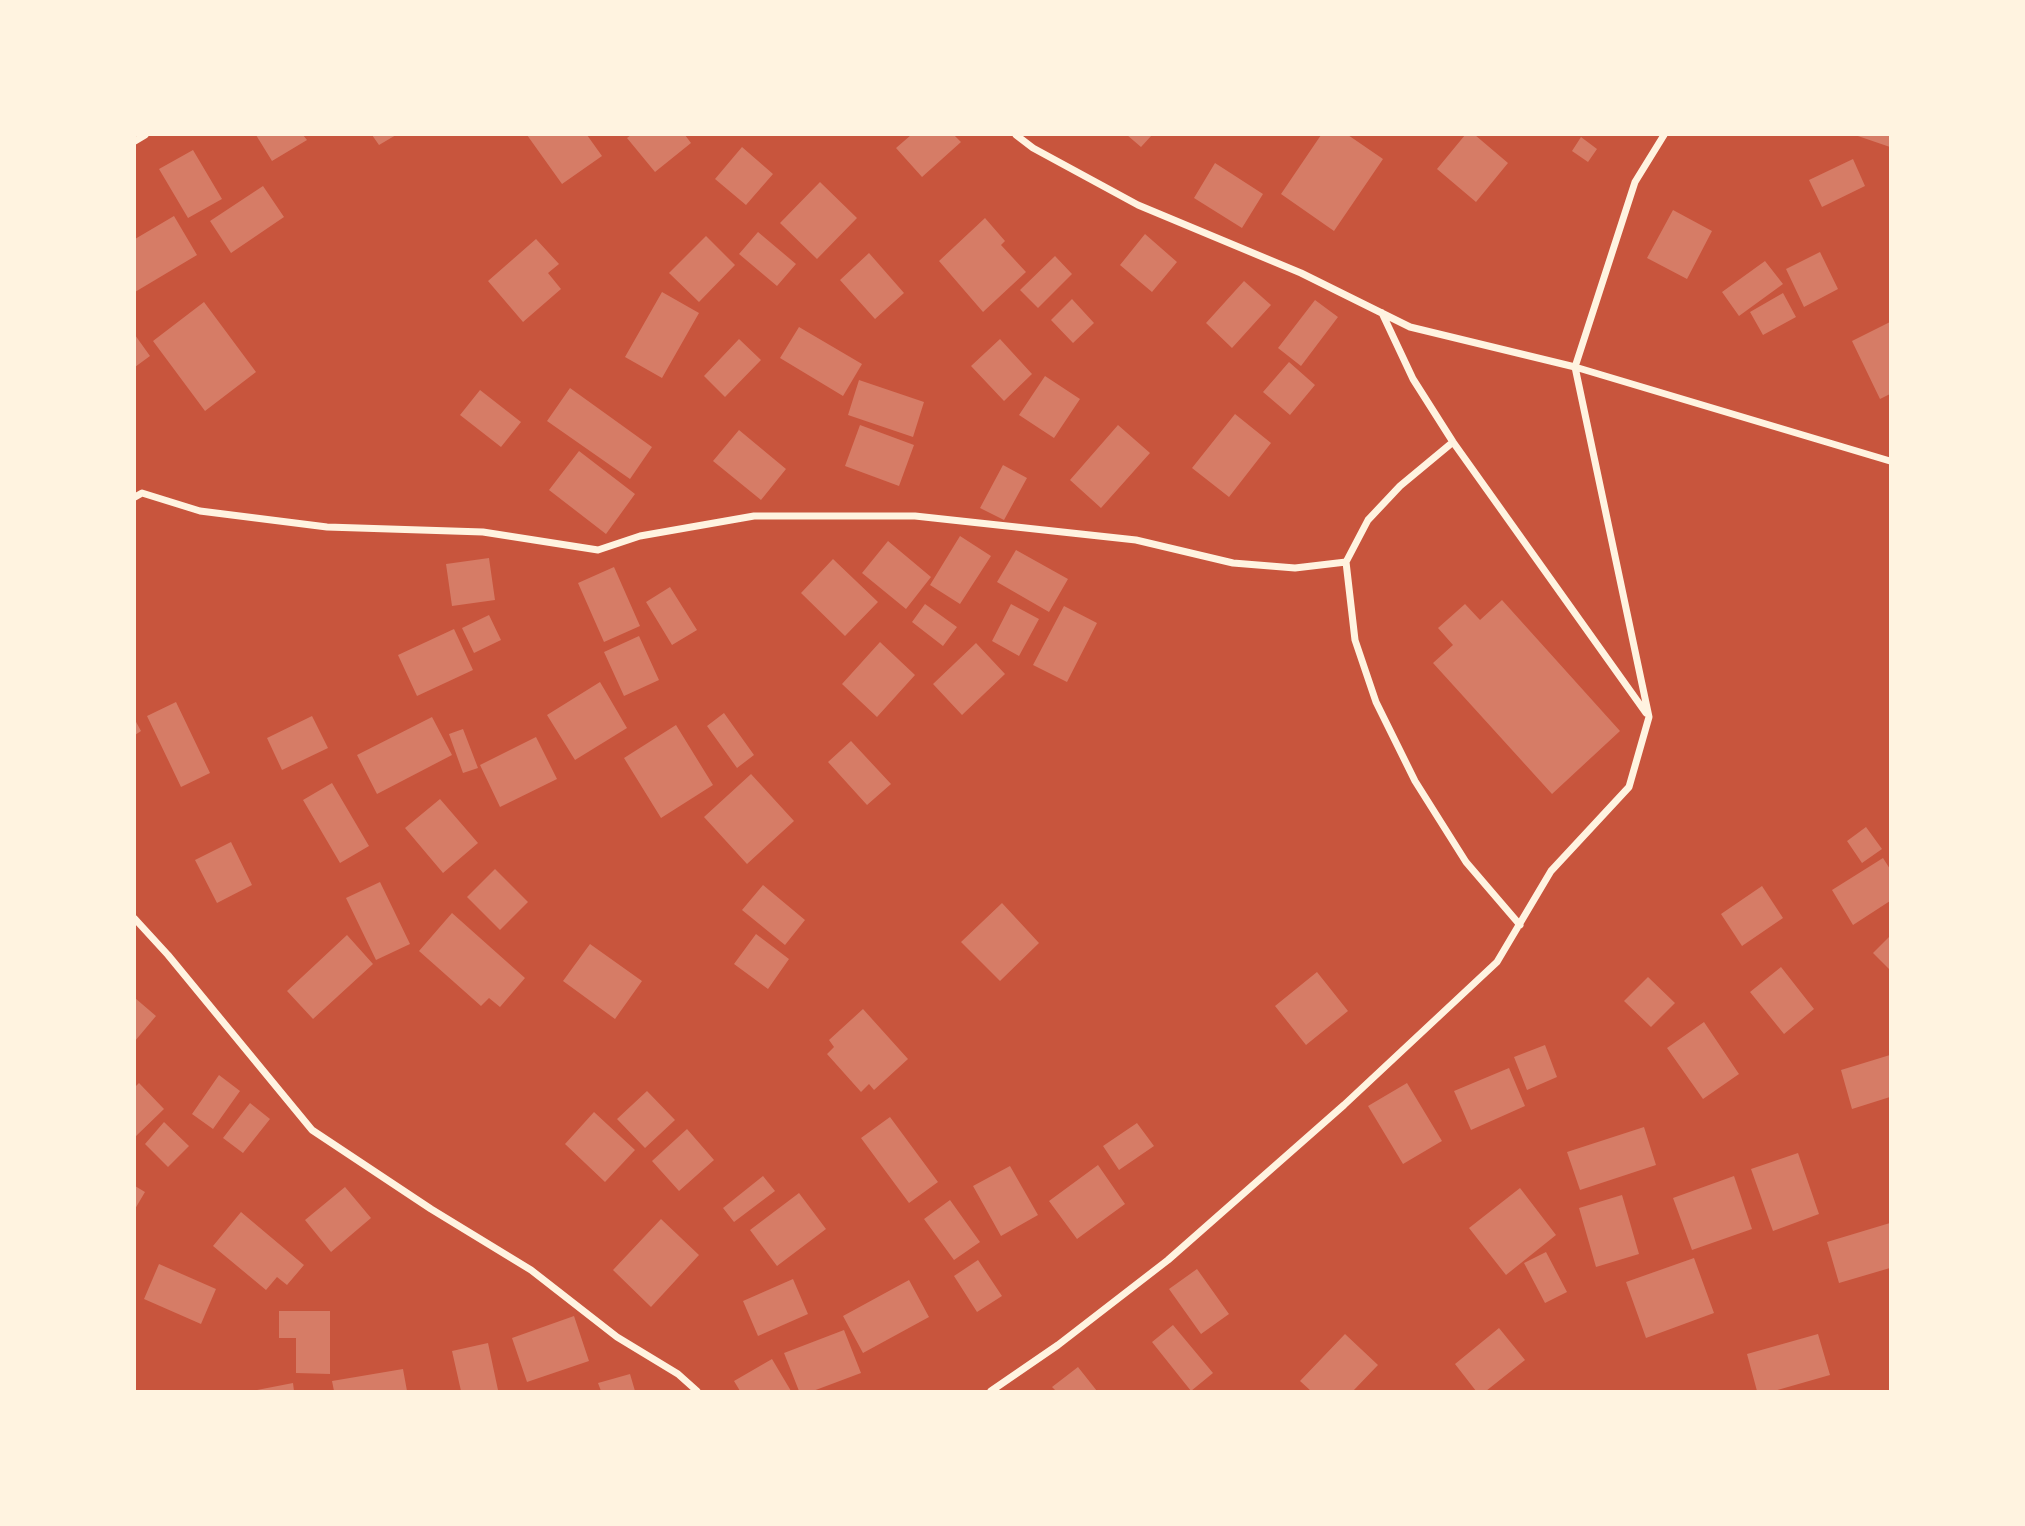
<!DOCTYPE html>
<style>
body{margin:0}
#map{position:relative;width:2025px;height:1526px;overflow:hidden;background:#c8553d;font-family:"Varela Round",sans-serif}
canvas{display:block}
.frame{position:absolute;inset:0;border:136px solid #fff3e0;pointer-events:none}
</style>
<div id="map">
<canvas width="2025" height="1526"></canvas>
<div class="frame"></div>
</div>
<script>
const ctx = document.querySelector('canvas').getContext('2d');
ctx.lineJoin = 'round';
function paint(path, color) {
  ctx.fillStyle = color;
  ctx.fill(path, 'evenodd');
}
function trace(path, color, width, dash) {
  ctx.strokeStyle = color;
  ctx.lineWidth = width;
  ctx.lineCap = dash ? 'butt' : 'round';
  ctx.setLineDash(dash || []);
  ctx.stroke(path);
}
const building = new Path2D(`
 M256 135H303L307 140 272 161Z
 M372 135H396L379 145Z
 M527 135H587L602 156 562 184Z
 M631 135H685L691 143 655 172 627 138Z
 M911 135H954L961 142 922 177 896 148Z
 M1127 135H1152L1141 147Z
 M1321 135H1348L1383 159 1334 231 1281 194Z
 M1465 135H1475L1508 163 1476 202 1437 169Z
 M1855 135H1890V147Z
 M1581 137 1597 149 1588 162 1572 151Z
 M742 147 773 174 746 205 715 179Z
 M193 150 222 199 188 218 159 169Z
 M1853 159 1865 186 1822 207 1809 180Z
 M1215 163 1263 194 1242 228 1194 198Z
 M820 182 857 218 817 259 780 223Z
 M263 186 284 217 231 253 210 221Z
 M1673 210 1712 231 1687 279 1647 258Z
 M174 216 197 255 135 292V239Z
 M985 218 1005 241 1001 245 1026 272 983 312 939 261Z
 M758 232 796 264 777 286 739 254Z
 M1145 234 1177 262 1152 292 1120 265Z
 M706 236 735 265 699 302 669 273Z
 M536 239 559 264 548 273 561 289 523 322 488 281Z
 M1820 252 1838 289 1804 307 1786 269Z
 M869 253 904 293 875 319 840 280Z
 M1055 256 1072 274 1038 308 1020 290Z
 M1765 261 1783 284 1739 316 1722 292Z
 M1244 281 1271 305 1232 348 1206 323Z
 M662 292 699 313 662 378 625 357Z
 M1783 293 1796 317 1763 335 1750 312Z
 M1072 299 1094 323 1073 343 1051 320Z
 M1315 300 1338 317 1301 366 1278 348Z
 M204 302 256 372 205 411 153 341Z
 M1890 322V394L1880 399 1852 341Z
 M799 327 862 364 843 396 780 358Z
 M135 335 150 356 135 367Z
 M739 339 761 360 725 397 704 376Z
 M1000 339 1032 374 1004 401 971 366Z
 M1289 362 1315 385 1290 415 1263 392Z
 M1045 376 1080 399 1054 438 1019 415Z
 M859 380 924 402 913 437 848 415Z
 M570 388 652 447 630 479 547 421Z
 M480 390 521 422 501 447 460 415Z
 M1235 414 1271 443 1229 497 1192 468Z
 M860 425 914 445 899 486 845 466Z
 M1118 425 1150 453 1101 508 1070 480Z
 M739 430 786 469 761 500 713 461Z
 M579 451 635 494 606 534 549 490Z
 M1003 465 1027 478 1004 520 980 508Z
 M960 536 991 556 960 604 930 585Z
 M888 541 931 577 906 609 862 573Z
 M1016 550 1068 579 1049 612 997 582Z
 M489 558 495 600 452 606 446 564Z
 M833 559 878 602 845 636 801 593Z
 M614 567 640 626 604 642 578 583Z
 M670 587 697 630 672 645 646 602Z
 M1502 600 1620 731 1552 794 1433 663 1453 645 1438 628 1465 604 1480 620Z
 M925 604 957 627 943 646 912 622Z
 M1011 604 1039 619 1019 656 992 641Z
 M1064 606 1097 623 1067 682 1033 665Z
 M489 615 501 640 474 653 462 628Z
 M454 629 473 670 417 696 398 655Z
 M639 636 659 680 624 696 604 652Z
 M880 642 915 675 877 717 842 684Z
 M976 643 1005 674 962 715 933 684Z
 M600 682 627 728 575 760 547 715Z
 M176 702 210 773 181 787 147 716Z
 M724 713 754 755 737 768 707 726Z
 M312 716 328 748 282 770 267 738Z
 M432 717 452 755 377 794 357 755Z
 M135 720 141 731 135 735Z
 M676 725 713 785 661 818 624 758Z
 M463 729 478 768 463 773 449 734Z
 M536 737 557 779 500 807 480 765Z
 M851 741 891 784 867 805 828 762Z
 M751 774 794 821 747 864 704 817Z
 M332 783 369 846 340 863 303 800Z
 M440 799 478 843 443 873 405 828Z
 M1866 827 1882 849 1862 863 1847 841Z
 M231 842 252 885 217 903 195 860Z
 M1883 858 1890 869V901L1853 925 1832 890Z
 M495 869 528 902 500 930 467 897Z
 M380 882 410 944 376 960 346 898Z
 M763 885 805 920 785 945 742 910Z
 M1762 886 1783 918 1742 946 1721 914Z
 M1002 903 1039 943 1000 981 961 942Z
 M452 913 525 978 500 1007 489 998 481 1006 419 951Z
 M756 934 789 959 768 989 734 964Z
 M347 935 373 964 313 1019 287 991Z
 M1890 936V970L1873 953Z
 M590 944 642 981 615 1019 563 981Z
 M1781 967 1814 1009 1784 1034 1750 992Z
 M1317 972 1348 1011 1306 1045 1275 1006Z
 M1648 977 1675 1003 1651 1027 1624 1001Z
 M135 998 156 1016 135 1041Z
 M863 1009 908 1059 874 1090 869 1084 861 1092 827 1054 834 1047 829 1040Z
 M1704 1022 1739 1074 1703 1099 1667 1048Z
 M1545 1045 1557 1077 1527 1090 1514 1057Z
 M1890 1055V1097L1852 1109 1841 1070Z
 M1509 1068 1525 1106 1471 1130 1454 1091Z
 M219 1075 240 1091 213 1129 192 1114Z
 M139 1083 164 1109 135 1137V1087Z
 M1407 1083 1442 1141 1403 1164 1368 1106Z
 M647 1091 675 1120 645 1148 617 1119Z
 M250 1103 270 1119 243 1153 223 1138Z
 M594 1112 635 1150 605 1182 565 1144Z
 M890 1117 938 1182 909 1203 861 1138Z
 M164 1122 189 1146 168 1167 145 1144Z
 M1137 1123 1154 1146 1119 1170 1103 1146Z
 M1644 1127 1656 1165 1580 1190 1567 1152Z
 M687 1129 714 1160 679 1191 652 1161Z
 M1798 1153 1819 1214 1773 1231 1751 1169Z
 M1098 1165 1125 1204 1077 1239 1049 1201Z
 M1010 1166 1038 1215 1001 1236 973 1186Z
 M763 1176 775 1191 734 1222 723 1208Z
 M1734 1176 1752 1229 1692 1250 1673 1198Z
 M135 1186 145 1192 135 1209Z
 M345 1187 371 1218 331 1252 305 1220Z
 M1520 1188 1556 1235 1506 1275 1469 1228Z
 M799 1193 826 1229 777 1266 750 1230Z
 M1622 1195 1639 1254 1596 1267 1579 1208Z
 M950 1200 980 1242 954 1260 924 1219Z
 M241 1212 304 1265 287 1285 277 1277 266 1290 213 1246Z
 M661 1219 699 1255 651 1307 613 1270Z
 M1890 1223V1268L1839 1283 1827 1242Z
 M1546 1252 1567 1292 1545 1303 1524 1263Z
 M1694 1258 1714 1313 1646 1338 1626 1282Z
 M978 1260 1002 1296 977 1312 954 1276Z
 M159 1264 216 1289 201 1324 144 1299Z
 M1197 1269 1229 1314 1201 1334 1169 1289Z
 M793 1279 808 1314 758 1336 743 1301Z
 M909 1280 929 1317 863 1353 843 1316Z
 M279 1311H330V1374L296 1373V1338H279Z
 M574 1316 589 1361 527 1382 512 1338Z
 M1173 1325 1213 1373 1191 1391 1152 1342Z
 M1499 1328 1525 1360 1486 1391H1476L1455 1364Z
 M844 1330 861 1373 813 1391H799L784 1353Z
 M1345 1334 1378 1365 1353 1391H1311L1300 1381Z
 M1818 1334 1830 1375 1774 1391H1757L1747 1354Z
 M488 1343 498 1390 461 1391 452 1351Z
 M772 1359 791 1391H740L734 1381Z
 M1078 1367 1097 1391H1056L1052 1387Z
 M403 1369 407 1391H334L332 1381Z
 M630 1374 635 1391H601L598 1383Z
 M293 1383 294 1391H257V1390Z`);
const minor = new Path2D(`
 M1016 135 1033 148 1138 205 1301 273 1410 327 1575 367 1890 461
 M135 141 145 135
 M1382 313 1413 379 1453 442 1646 713
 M1453 442 1400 486 1368 520 1346 562 1355 640 1376 702 1415 781 1466 862 1520 925
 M135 497 142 493 200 511 327 527 483 532 598 550 640 536 754 516H915L1136 540 1233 563 1295 568 1346 562
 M135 919 168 955 312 1130 431 1209 531 1270 617 1337 678 1374 697 1391
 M991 1391 1058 1345 1168 1260 1344 1105 1497 962 1551 871 1629 787 1649 717 1575 367 1635 182 1664 135`);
paint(building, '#d67c66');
trace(minor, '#fff3e0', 7);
</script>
